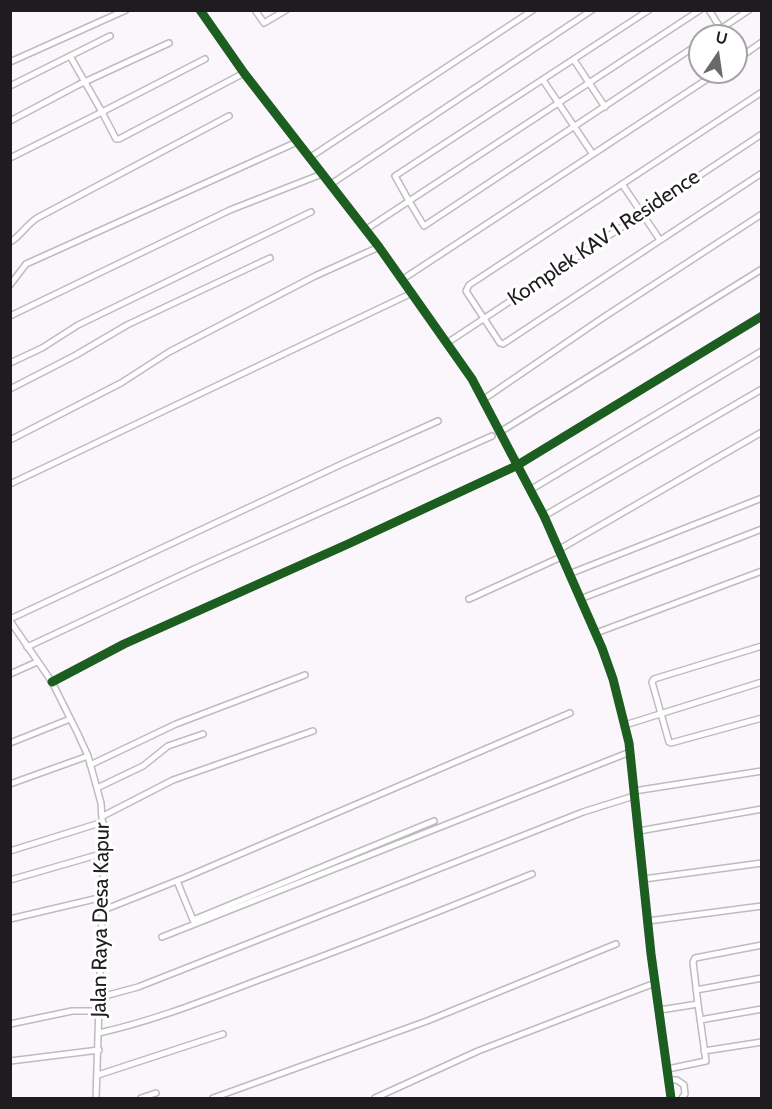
<!DOCTYPE html>
<style>
body{margin:0}
#map{position:relative;width:772px;height:1109px;overflow:hidden;background:#fbf6fb;font-family:Cabin,sans-serif}
canvas{display:block}
.frame{position:absolute;inset:0;border:12px solid #1e1c1e;pointer-events:none}
.north{position:absolute;left:688px;top:24px;width:60px;height:60px;box-sizing:border-box;background:#fff;border:2px solid #a5a4a5;border-radius:50%;rotate:13deg;font-size:16px;font-weight:700;line-height:24px;text-align:center;color:#1e1c1e}
.north::after{content:'';display:block;margin:auto;width:21px;height:27px;background:#6b686b;clip-path:polygon(50% 0,100% 100%,50% 72%,0 100%)}
</style>
<div id="map">
<canvas width="772" height="1109"></canvas>
<div class="frame"></div>
<div class="north">U</div>
</div>
<script>
const ctx = document.querySelector('canvas').getContext('2d');
ctx.lineJoin = 'round';
function trace(path, color, width, dash) {
  ctx.strokeStyle = color;
  ctx.lineWidth = width;
  ctx.lineCap = dash ? 'butt' : 'round';
  ctx.setLineDash(dash || []);
  ctx.stroke(path);
}
function label(font, color, halo, rows, align = 'center') {
  ctx.font = font + ' Cabin,sans-serif';
  ctx.lineWidth = 6;
  ctx.setLineDash([]);
  ctx.textBaseline = 'middle';
  ctx.strokeStyle = halo;
  ctx.fillStyle = color;
  for (const [text, x, y, turn = 0] of rows) {
    ctx.save();
    ctx.translate(x, y);
    ctx.rotate((+turn || 0) * Math.PI / 180);
    ctx.textAlign = isNaN(turn) ? turn : align;
    if (halo) ctx.strokeText(text, 0, 0);
    ctx.fillText(text, 0, 0);
    ctx.restore();
  }
}
const minor = new Path2D(`
 M200 10 244 73 379 247 472 379 544 516 602 648 613 679 629 743 651 954 671 1098
 M255 10 264 23 286 10
 M700 10 409 201 424 226 700 43
 M709 10 721 29
 M710 36 749 10
 M70 56 102 112 205 59
 M574 60 605 107
 M736 60 762 42
 M10 62 126 10
 M543 80 592 153
 M10 86 110 36
 M762 92 469 285 466 291 500 343 503 344 762 173
 M10 121 78 85 169 43
 M10 158 102 112 116 139H119L244 73
 M309 158 533 10
 M331 184 592 10
 M622 184 660 240
 M365 230 409 201 395 176 649 10
 M10 242C21 236 25 226 37 218L229 116
 M403 279 718 72
 M10 285 26 264 297 142
 M10 316 230 210 322 174
 M447 343 762 134
 M10 363 42 348 78 325 311 212
 M10 389 76 355 127 325 270 258
 M484 399 601 319 762 214
 M500 432 762 269
 M10 440 121 383 169 352 315 276 379 247
 M10 484 412 293
 M530 490 762 351
 M544 516 762 389
 M558 550 762 432
 M569 574 762 498
 M469 599 561 557
 M580 599 762 529
 M10 619 344 463 438 421
 M10 621 52 682 78 734 88 756 101 803 104 853 96 1098
 M596 633 762 571
 M762 646 654 679 652 682 669 742 671 743 762 718
 M27 647 194 569 492 436
 M10 674 37 662
 M52 682 124 644 348 544 516 466 762 316
 M625 725 762 682
 M10 743 70 719
 M90 765 176 724 305 675
 M10 784 88 756
 M97 788 143 766 168 746 203 734
 M634 791 762 771
 M103 816 173 780 313 731
 M639 831 762 809
 M10 851 103 822
 M644 879 762 863
 M10 880 104 853
 M177 881 193 920 434 821
 M101 911 184 878 570 713
 M10 919 103 897
 M648 921 762 906
 M162 937 630 752
 M696 990 762 978
 M101 997 138 987 583 812 634 796
 M698 1004 693 962 695 958 762 945
 M660 1010 698 1004 706 1061 668 1069
 M700 1020 762 1009
 M10 1024 72 1011H100
 M99 1033C157 1020 208 999 264 978 354 945 443 910 532 874
 M704 1051 762 1042
 M10 1061 99 1050
 M98 1075 223 1034
 M669 1080H677L684 1085 685 1094 682 1098
 M141 1098 156 1093
 M213 1098 427 1021 616 944
 M375 1098 478 1051 655 983`);
const cycleway = new Path2D(`
 M200 10 244 73 379 247 472 379 544 516 602 648 613 679 629 743 651 954 671 1098
 M52 682 124 644 348 544 516 466 762 316`);
const streetNames = [
 ["Komplek KAV 1 Residence",604,238,-34],
 ["Jalan Raya Desa Kapur",101,920,-89]
];
trace(minor, '#bebbbe', 8);
trace(minor, '#fefefe', 5);
trace(cycleway, '#1b5e20', 9);
label('21px', '#1e1c1e', '#fff', streetNames);
</script>
